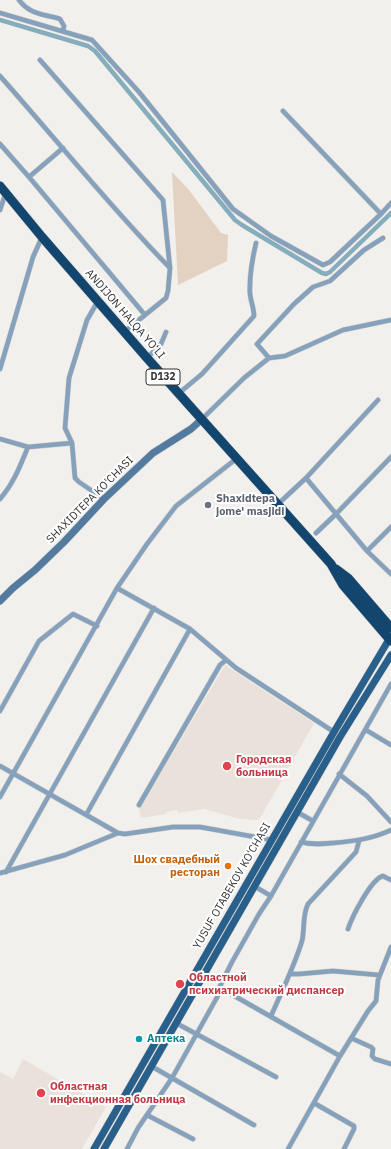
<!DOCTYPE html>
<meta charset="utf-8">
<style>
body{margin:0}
canvas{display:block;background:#f2f0ed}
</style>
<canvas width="391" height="1149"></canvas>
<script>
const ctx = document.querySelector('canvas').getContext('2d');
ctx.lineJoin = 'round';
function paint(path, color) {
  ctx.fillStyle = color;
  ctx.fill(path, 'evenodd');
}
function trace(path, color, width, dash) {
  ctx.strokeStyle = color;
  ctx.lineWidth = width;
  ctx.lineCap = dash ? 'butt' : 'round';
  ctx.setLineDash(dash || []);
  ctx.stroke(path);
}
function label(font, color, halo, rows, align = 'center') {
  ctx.font = font + ' "IBM Plex Sans",sans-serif';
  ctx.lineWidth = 4;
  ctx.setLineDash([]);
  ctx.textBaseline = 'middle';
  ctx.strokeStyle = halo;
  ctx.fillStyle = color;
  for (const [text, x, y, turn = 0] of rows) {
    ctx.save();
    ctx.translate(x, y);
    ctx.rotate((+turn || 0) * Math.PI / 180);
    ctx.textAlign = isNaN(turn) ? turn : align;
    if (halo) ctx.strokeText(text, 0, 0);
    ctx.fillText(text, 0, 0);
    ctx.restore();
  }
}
const built = new Path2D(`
 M225 665 314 723 259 820 240 819 204 809 178 813 177 810 166 812V814L141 818 139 810Z
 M23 1059 106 1107 82 1149H0V1072L13 1079Z`);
const green = new Path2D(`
 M172 172 189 190 221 233 228 235 227 261 178 285Z`);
const canal = new Path2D(`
 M0 20 88 46 95 51 235 220 242 225 322 273 326 274 330 272 391 213`);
const street = new Path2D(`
 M19 0C30 15 44 14 60 19L64 26 63 31
 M0 13 92 40 139 92 233 209 271 236 323 265 330 262 381 214
 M40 60 163 200 170 268 168 291 166 298 124 332
 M0 76C57 140 110 207 170 268
 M283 111 381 214 391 203
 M0 144 29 177 145 315
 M29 177 63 148
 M0 210 6 192
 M98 301 87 320 69 378 65 428 72 443 75 478 79 482 104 499
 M147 358 161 344 166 332
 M269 358 257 344 294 304 313 287 330 281 364 250 383 238
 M0 369 33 257 42 237
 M178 394 202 374 254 316C254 309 251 302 250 294 249 276 252 260 256 243
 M201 420 244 378 269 358 285 356 343 330 391 320
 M0 439 28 447C20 466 14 483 0 499
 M28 447 72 443
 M306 478 378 400
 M277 505 306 478 367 551 391 574
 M316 533 336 514 391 457
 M367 551 391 527
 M117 588 190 629 236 668 334 732
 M0 711 39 641 73 614 97 626
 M366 730 391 745
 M0 766 118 833 125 834 173 827H200L272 840
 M339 774 367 796 391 822
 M0 797 117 588 147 544 176 506 236 459
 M139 805 220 665 226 660
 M297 812 313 821
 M86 815 190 629
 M301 842C312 845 322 844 333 843 354 841 372 839 391 830
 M6 872 154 608
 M0 873 65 855 118 833
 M254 886 271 896
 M348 929C352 917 371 879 383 876L391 880
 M290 974H299L333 971 379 975
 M271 1016C282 991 294 967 302 941 305 928 302 916 308 904L356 852 359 841
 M176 1023 276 1077
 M351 1038 371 1047 373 1049 372 1056 375 1059 391 1064
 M340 1056 224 990 220 986 232 962 259 914 271 896 391 684
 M151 1066 254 1125
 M314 1103 354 1126V1129L344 1149
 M147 1115 193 1139
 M127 1149 138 1128 172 1078 220 992 224 990
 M288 1149 340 1056 368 1011 376 1001 378 980 391 947`);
const secondary = new Path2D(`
 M0 601 13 588 35 570 64 542 104 499 153 453 191 429 201 420`);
const primary = new Path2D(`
 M94 1149 334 732 391 636
 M104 1149 340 737 391 655`);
const highway = new Path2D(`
 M0 186 42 237 147 358 331 564 343 585 391 641
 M336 569 348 578 391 628`);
const markers = [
 [208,505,4,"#6b7280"],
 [227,766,5,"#e0444e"],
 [228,866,4,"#e8710a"],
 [180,984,5,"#e0444e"],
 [139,1039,4,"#0f9aa8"],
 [41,1093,5,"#e0444e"]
];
const shields = [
 [163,377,34]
];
const shieldNames = [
 ["D132",163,377]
];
const streetNames = [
 ["ANDIJON HALQA YO‘LI",125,314,49],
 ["SHAXIDTEPA KO'CHASI",90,500,-45],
 ["YUSUF OTABEKOV KO'CHASI",232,886,-60]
];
const worshipNames = [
 ["Shaxidtepa",216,499],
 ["jome' masjidi",216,512]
];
const healthNames = [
 ["Городская",236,760],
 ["больница",236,773],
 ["Областной",189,978],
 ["психиатрический диспансер",189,991],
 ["Областная",50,1087],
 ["инфекционная больница",50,1100]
];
const foodNames = [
 ["Шох свадебный",220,860],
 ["ресторан",220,873]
];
const cultureNames = [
 ["Аптека",147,1039]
];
paint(built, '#e9e1da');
paint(green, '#e3d2c1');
trace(canal, '#85adbb', 4.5);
trace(street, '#d0cecb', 5.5);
trace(secondary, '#d0cecb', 8);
trace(primary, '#d0cecb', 8);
trace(highway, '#d0cecb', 10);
trace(street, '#86a1bb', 4.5);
trace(secondary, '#527b9f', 7);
trace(primary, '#295f8b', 7);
trace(highway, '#13466e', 9);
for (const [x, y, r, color] of markers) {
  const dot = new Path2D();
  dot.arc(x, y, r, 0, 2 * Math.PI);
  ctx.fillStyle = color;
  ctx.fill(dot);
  trace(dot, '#fff', 1.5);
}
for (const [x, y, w] of shields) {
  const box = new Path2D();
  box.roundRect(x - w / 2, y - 8, w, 16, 3);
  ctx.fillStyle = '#fff';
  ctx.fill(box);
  trace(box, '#333231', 1);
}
label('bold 10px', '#333231', null, shieldNames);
label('11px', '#333231', '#fff', streetNames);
label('bold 11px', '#5b616d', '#fff', worshipNames, 'left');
label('bold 11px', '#be3a42', '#fff', healthNames, 'left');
label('bold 11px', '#c56008', '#fff', foodNames, 'right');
label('bold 11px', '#0d838f', '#fff', cultureNames, 'left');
</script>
